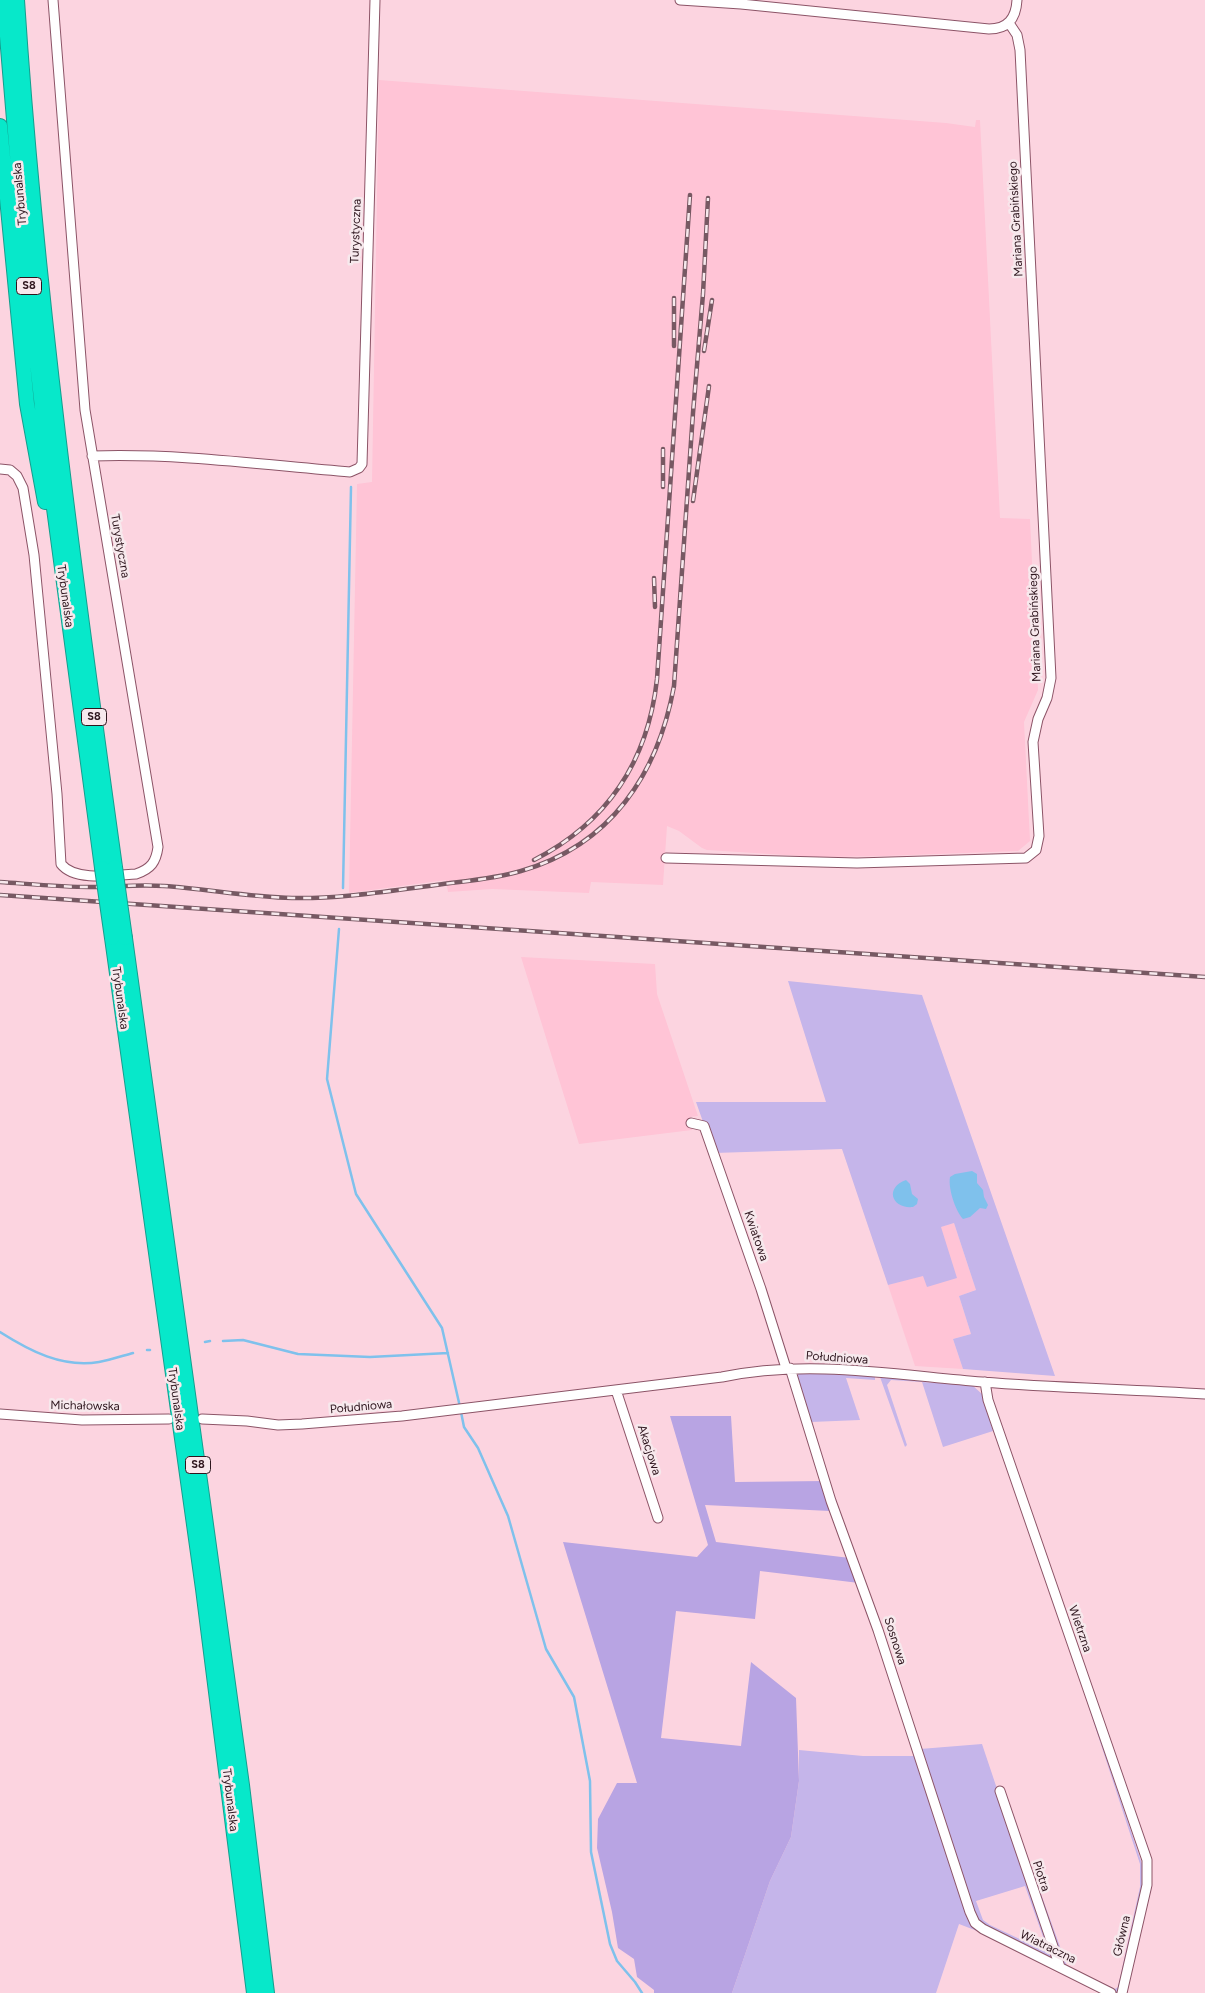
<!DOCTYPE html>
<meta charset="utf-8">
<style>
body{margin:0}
canvas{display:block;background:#fcd4e0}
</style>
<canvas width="1205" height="1993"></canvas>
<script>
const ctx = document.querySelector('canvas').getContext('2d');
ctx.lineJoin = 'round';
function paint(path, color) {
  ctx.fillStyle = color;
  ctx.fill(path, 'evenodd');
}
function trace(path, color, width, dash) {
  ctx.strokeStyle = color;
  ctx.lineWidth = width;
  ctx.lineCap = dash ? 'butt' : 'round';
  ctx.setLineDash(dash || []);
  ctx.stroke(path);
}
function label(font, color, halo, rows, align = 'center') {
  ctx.font = font + ' Figtree,sans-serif';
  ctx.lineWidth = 5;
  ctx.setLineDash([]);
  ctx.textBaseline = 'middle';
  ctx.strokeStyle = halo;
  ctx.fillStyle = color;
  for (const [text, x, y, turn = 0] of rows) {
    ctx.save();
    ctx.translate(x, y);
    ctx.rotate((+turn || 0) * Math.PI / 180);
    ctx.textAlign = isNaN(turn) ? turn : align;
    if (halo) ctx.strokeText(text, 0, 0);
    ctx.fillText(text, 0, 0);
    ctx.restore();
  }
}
const built = new Path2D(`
 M379 80 946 123 975 127 976 120H980L1000 518 1030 519 1038 690 1024 722 1030 841 1018 851 883 856 817 857 707 850 702 848 679 831 667 826 663 885 591 882 589 893 492 889 448 892 446 880 349 893 357 484 372 482Z
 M521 957 655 964 657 994 698 1116 690 1117 692 1130 579 1144Z
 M954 1223 976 1290 959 1296 971 1334 953 1339 963 1369 915 1366 888 1285 923 1275 940 1227Z`);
const green = new Path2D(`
 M788 981 922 995 1055 1376 963 1369 953 1339 971 1334 959 1296 976 1290 954 1223 941 1227 957 1278 927 1287 923 1276 888 1285 842 1149 714 1153 696 1102H826Z
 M803 1371 875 1376V1380L846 1378 860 1420 811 1422 796 1378 798 1374Z
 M880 1377 922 1380V1382L972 1385 982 1394 993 1431 943 1447 922 1382 891 1380 887 1385 907 1445 905 1447Z
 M1075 1665 1142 1864 1144 1887 1118 1993 1066 1968 1059 1959 1002 1786 1067 1966 1115 1989 1118 1987 1140 1887V1864Z
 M982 1744 1055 1962 980 1924 976 1916 920 1749ZM1025 1886 1047 1948 1045 1951 990 1925 983 1920 976 1901Z
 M799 1750 863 1756H917L968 1913 985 1934 959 1924 936 1993H732L770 1881 791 1837 799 1781Z`);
const forest = new Path2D(`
 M670 1416H731L735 1482 825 1481 833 1506 830 1511 705 1505 716 1542 850 1558 859 1583 760 1571 755 1619 676 1611 661 1738 741 1746 751 1662 796 1698 799 1781 791 1837 770 1881 732 1993H654V1990L637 1977 634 1959 618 1948 612 1912 597 1848 598 1819 617 1783H637L563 1542 697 1557 708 1545Z`);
const water = new Path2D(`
 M972 1171 977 1174V1183L983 1190 984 1197 988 1205 986 1209 980 1208 970 1217 963 1219C955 1210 948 1188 950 1177L955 1174Z
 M906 1180 910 1184 912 1194 918 1199 917 1204 913 1207C892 1209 884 1188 906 1180Z`);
const stream = new Path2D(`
 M343 888 351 487
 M339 929 327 1079 356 1194 442 1328 460 1407
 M0 1332C30 1351 62 1368 99 1362 110 1360 122 1356 133 1353
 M223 1341 243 1340 298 1354 370 1357 448 1353
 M205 1342 210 1341
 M147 1350H150
 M461 1412 464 1427 478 1448 508 1516 546 1649 574 1697 590 1781 591 1852 610 1944 617 1961 635 1982 642 1993`);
const minor = new Path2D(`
 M680 0 741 4 989 29C1008 29 1016 18 1017 0
 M92 456C178 453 265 465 350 472L359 468 362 464 375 0
 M0 469 10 470 17 476 23 488 34 555 57 794 61 864C75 882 116 875 136 874 151 869 156 862 158 847L85 410 53 0
 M666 858 857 863 1026 858 1036 850 1039 836 1033 742 1038 719 1047 698 1051 678 1020 50 1017 35 1009 23
 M691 1123 704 1126 761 1289 786 1368
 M790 1368 831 1501 878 1630 970 1912 975 1923 983 1929 1111 1993
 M985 1382 988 1400 1147 1860V1885L1122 1993
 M616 1390 658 1518
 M0 1414 82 1420 169 1419
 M202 1419 247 1421 278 1425 302 1424 402 1416 722 1377C808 1359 896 1375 982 1382 1056 1388 1131 1389 1205 1394
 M1000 1791 1060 1967`);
const highway = new Path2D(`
 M4 0 26 263 49 471 102 868
 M17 0C36 291 75 579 115 867
 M0 126 27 404 45 502
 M112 938 203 1589 254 1993
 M125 938 242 1785 267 1993`);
const rail = new Path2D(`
 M674 298V346
 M704 351 712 300
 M663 449V487
 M693 501 709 386
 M654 578 655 607
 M534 860C608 822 648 761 657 679L690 195
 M0 882C30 884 60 887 90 887 115 887 139 884 164 886 207 889 249 897 292 898 341 899 388 891 436 885 465 881 494 879 521 871 611 845 658 774 674 686L693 413 703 294 708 198
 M0 895 1205 977`);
const highwayBridge = new Path2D(`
 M115 867 125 938
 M102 868 112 938`);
const shields = [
 [29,286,25],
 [94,717,25],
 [198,1465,25]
];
const shieldNames = [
 ["S8",29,286],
 ["S8",94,717],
 ["S8",198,1465]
];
const streetNames = [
 ["Trybunalska",20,194,-95],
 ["Mariana Grabińskiego",1016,219,-93],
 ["Turystyczna",356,231,-88],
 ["Turystyczna",120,546,80],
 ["Trybunalska",65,596,82],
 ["Mariana Grabińskiego",1035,624,-92],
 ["Trybunalska",120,998,82],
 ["Kwiatowa",756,1236,71],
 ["Południowa",837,1358,4],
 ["Trybunalska",176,1399,82],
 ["Michałowska",85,1406,1],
 ["Południowa",361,1407,-5],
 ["Akacjowa",649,1450,72],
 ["Wietrzna",1080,1629,71],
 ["Sosnowa",895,1641,72],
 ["Trybunalska",230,1800,83],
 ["Piotra",1041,1876,72],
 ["Główna",1122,1936,-77],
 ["Wiatraczna",1048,1947,26]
];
paint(built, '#ffc4d6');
paint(green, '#c5b5ea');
paint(forest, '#b8a4e3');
paint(water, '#7fc1ec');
trace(stream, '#7fc1ec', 2.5);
trace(minor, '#8c5467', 11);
trace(highway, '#159e8e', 16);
trace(minor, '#fff', 9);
trace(highway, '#07e8ca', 14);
trace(rail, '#775963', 4.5);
trace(rail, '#f7e9ed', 2.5, [8]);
trace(highwayBridge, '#159e8e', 16, []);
trace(highwayBridge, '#07e8ca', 14);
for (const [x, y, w] of shields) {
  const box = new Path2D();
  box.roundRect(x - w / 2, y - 8.5, w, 17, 4);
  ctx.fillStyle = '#f7e9ed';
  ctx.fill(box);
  trace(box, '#2e161e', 1);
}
label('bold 11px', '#2e161e', null, shieldNames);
label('12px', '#2e161e', '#f7e9ed', streetNames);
</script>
